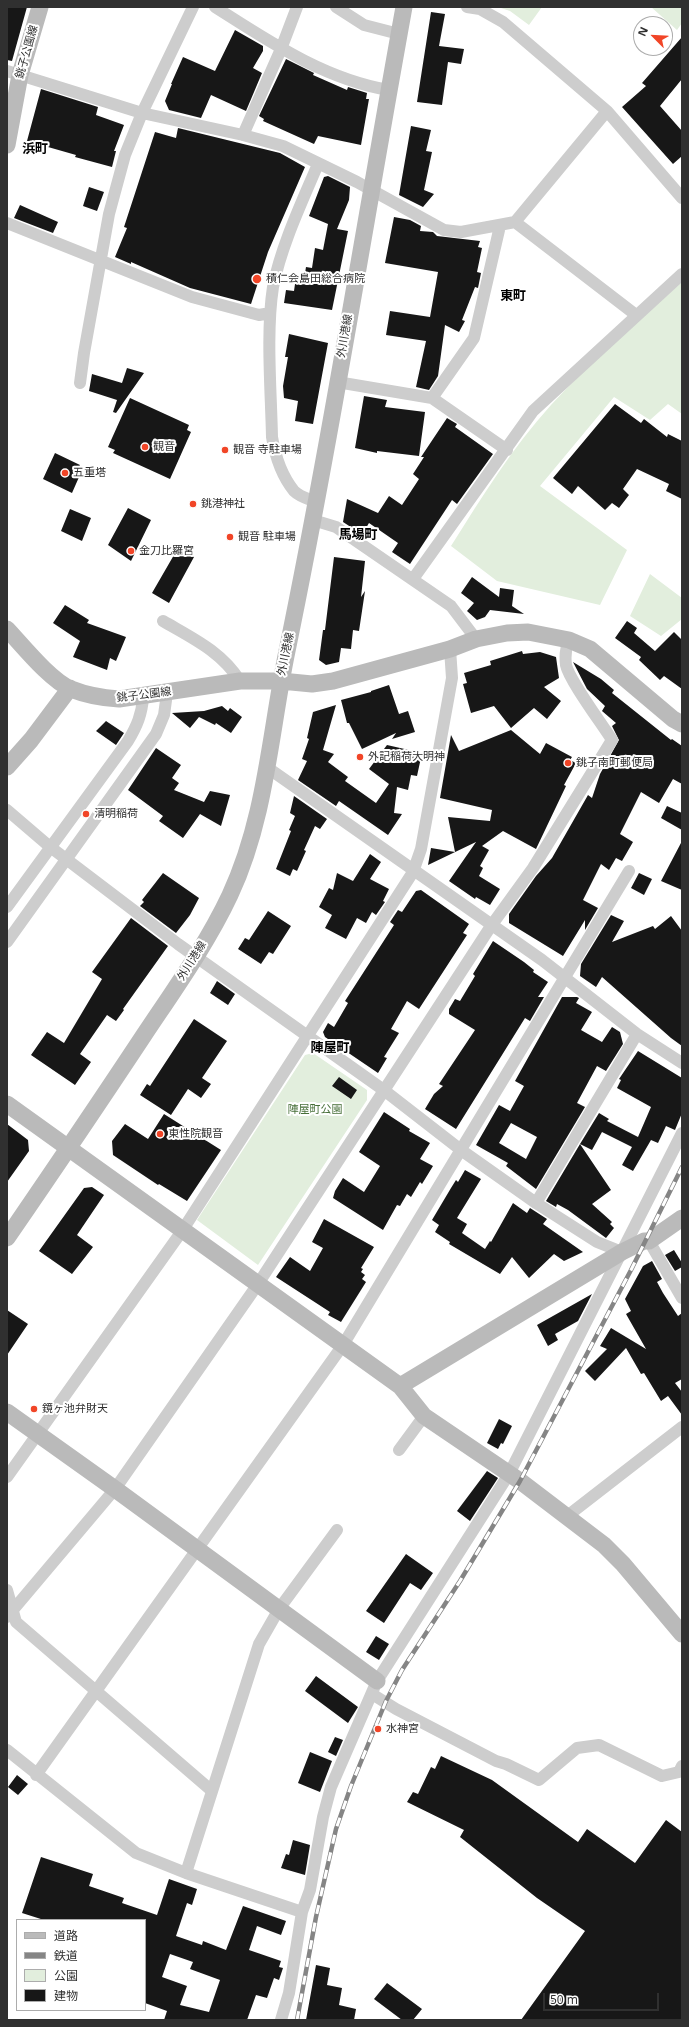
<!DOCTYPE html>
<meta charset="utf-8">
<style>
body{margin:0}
#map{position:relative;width:689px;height:2027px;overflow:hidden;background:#fff;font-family:"Noto Sans","Noto Sans JP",sans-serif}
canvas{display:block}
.frame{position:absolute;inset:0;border:8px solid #303030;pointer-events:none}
.legend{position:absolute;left:16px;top:1919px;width:130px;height:92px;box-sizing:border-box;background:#fff;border:1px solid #acacac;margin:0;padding:5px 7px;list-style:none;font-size:12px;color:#303030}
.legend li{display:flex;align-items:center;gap:8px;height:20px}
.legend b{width:20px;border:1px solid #acacac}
.north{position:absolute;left:633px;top:16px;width:40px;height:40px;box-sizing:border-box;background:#fff;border:1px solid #acacac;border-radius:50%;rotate:294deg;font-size:11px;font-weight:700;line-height:16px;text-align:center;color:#303030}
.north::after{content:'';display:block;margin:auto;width:14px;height:18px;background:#f14527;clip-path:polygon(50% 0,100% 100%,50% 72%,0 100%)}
.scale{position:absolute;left:543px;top:1993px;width:116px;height:18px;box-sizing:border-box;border:2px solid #303030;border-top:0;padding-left:5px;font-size:12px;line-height:14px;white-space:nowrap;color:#303030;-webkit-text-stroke:3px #fff;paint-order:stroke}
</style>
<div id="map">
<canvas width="689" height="2027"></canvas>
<div class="frame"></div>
<ul class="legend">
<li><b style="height:5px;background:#bababa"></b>道路</li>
<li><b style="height:5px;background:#858585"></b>鉄道</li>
<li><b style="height:11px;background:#e2eedd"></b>公園</li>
<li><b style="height:11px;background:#171717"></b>建物</li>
</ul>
<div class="north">N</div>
<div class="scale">50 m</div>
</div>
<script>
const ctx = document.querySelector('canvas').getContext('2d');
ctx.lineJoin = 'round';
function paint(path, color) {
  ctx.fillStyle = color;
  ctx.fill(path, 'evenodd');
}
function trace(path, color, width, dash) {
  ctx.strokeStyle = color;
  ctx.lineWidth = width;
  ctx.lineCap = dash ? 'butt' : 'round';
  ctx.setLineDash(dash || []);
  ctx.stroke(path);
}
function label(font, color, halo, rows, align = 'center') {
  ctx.font = font + ' "Noto Sans","Noto Sans JP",sans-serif';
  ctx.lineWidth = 4;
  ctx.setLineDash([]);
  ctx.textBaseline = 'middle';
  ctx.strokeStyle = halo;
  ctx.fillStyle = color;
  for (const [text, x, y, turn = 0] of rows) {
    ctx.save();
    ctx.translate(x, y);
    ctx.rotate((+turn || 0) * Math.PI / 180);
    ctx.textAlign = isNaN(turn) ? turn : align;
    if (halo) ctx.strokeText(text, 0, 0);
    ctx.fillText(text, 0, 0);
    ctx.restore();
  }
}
const green = new Path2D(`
 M498 7H542L529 25 510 11Z
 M651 7H682V23L677 30Z
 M682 282V414L668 404 650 420 614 397 540 486 627 550 600 605 497 581 451 546C482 497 512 448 551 405 591 361 638 322 682 282Z
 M650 574 682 598V619L661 636 630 616Z
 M313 1053 367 1090V1100L258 1265 197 1220 305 1055Z`);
const building = new Path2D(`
 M7 7H27L12 61 7 60Z
 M431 12 445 14 439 46 464 49 461 64 448 62 442 105 417 102Z
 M235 30 263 46V51L253 68 262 73 246 111 211 95 201 118 169 110 165 101 172 84H171L183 57 215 71Z
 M682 37V79L660 106 682 131V156L673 164 622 107 646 86 642 83Z
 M286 59 314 73 313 75 347 90 348 87 367 93 366 99H369L361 145 318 136 314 144 263 121 264 119 259 116Z
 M41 89 98 107 96 115 124 125 114 151H116L112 167 75 157 76 155 27 141Z
 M411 126 431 130 426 151 432 152 424 190 434 194 423 207 399 195Z
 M178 128 280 153 305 167 268 252 251 304 190 288 131 262V264L115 257 127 228 124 227 155 132 176 138Z
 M328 176 350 187 349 200 337 229 348 231 332 310 284 303 286 290 294 291 296 277 304 279 306 267 312 268 315 248 323 250 328 224 309 216 324 177Z
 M89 187 104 192 97 211 83 206Z
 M20 205 58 222 53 233 14 218Z
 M394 217 410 220 421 226 420 231 433 232 437 236 480 241 478 247 482 248 477 272 481 273 478 288 475 287 462 320 465 321 459 332 445 325 438 376 429 390 416 387 426 341 386 335 390 311 430 317 438 272 385 263Z
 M289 334 328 343 313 424 295 421 298 401 284 398 283 386 288 357H285Z
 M127 368 144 373 116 413 113 412 117 400 89 391 92 374 122 383Z
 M364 396 387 400 385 407 425 412 419 456 377 451V453L355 448Z
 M130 398 189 425 187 430 191 432 170 479 113 453 115 450 108 447Z
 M615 404 641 423 644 419 667 437 668 434 682 441V499L666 491 669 484 637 469 623 489 629 495 619 508 612 503 605 510 578 486 572 494 553 478Z
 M447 418 457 424 455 427 493 454 457 504 452 500 410 564 392 552 398 543 369 523 363 533H360L343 522 347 499 378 513 389 496 402 505 419 479 413 474 424 457H421Z
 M55 453 80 465 79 467 83 468 72 493 43 479Z
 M128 508 151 520 131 561 108 545Z
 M70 509 91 518 82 541 61 531Z
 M178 548 194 557 169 603 152 593Z
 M334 557 365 561 361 597 365 591 359 631 353 630 351 649 341 648 339 662 326 665 319 660 323 630H325Z
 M472 577 499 597 500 588 514 590 512 606 524 614 490 610 485 617 477 620 467 611 474 603 461 593Z
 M65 605 89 620 87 623 126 637 116 661 110 658 107 670 73 657 80 641 53 623Z
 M627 621 637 628 634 633 655 651 674 632 682 640V689L664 676 660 680 639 660 641 657 615 638Z
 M522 651 523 654 540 652 556 657 559 678 544 687 561 701 547 719 534 708 511 728 494 706 471 713 463 684 467 683 464 673 491 665 490 661Z
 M573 662 601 679 614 690 612 693 671 740 672 739 682 746V784L673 779 659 803 641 792 620 834 633 842 622 861 616 858 609 870 601 864 583 900 598 908 585 930V920L563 956 509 923V914L536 876 552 858 588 795 592 798 600 774 619 740 612 726 616 723 602 711 605 706 587 689Z
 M389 685 399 714 408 711 415 732 392 739 396 733 362 749 349 723H347L341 700 371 692V691Z
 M336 705 323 750 334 754 328 762 348 777 345 781 376 803 389 784 369 769 387 745 422 753 417 776 411 775 408 790 397 787 394 813 402 814 388 835 339 801 336 806 298 780 307 761 302 759 309 739 307 738 313 712Z
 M222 706 228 711 230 708 242 717 231 733 216 723 215 725 199 717 190 728 172 713 204 711Z
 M106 721 124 733 116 745 96 731Z
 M511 730 540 754 546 743 572 757 570 760 576 763 564 785 566 786 536 849 503 831 482 846 489 850 480 866 483 868 479 876 500 889 490 905 476 897 475 899 449 881 476 842 428 865 431 848 455 852 448 817 490 821 492 810 440 798 451 735 459 751Z
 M156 748 181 765 172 778 179 783 174 790 204 802 210 791 230 795 221 826 200 814 183 838 159 821 163 816 128 790Z
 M294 796 327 819 320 829 315 826 304 850 306 851 297 871 293 869 290 876 276 869 291 831 289 830 295 816 290 813Z
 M667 806 682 813V830L661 818Z
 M682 841V890L661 881Z
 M370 854 381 862 370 879 389 889 383 901 385 902 376 915 372 912 366 923 357 918 346 939 325 928 332 915 319 907 329 888 333 890 337 873 353 881Z
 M163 873 199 898 190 915 176 933 140 906 144 902 142 900Z
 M639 873 652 879 644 895 631 888Z
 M421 890 469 924 463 933 467 935 419 1009 407 1001 391 1029 399 1033 384 1057 387 1058 378 1073 325 1037 323 1032 328 1023 334 1027 348 1003 345 1001 394 925 390 922 398 910 402 912 416 891Z
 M268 911 291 926 273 954 269 952 261 964 238 949 245 938 249 940Z
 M611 915 624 921 612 942 653 926 655 929 671 916 682 931V1046L671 1038 602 977 596 987 580 976 581 964Z
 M131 918 168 946 123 1009 124 1010 116 1021 107 1015 80 1054 91 1062 75 1085 31 1055 47 1032 64 1043 102 979 92 972Z
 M493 941 524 962 534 970 533 972 548 982 538 997H544L530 1021 525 1018 456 1129 425 1109 434 1094 443 1086 439 1084 475 1030 449 1014V1009L455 999 460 1001 475 976 473 974Z
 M217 981 235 994 228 1005 210 993Z
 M562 997H577L579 998 576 1003 592 1012 581 1030 602 1042 612 1027 620 1032 623 1044 606 1071 597 1066 577 1103 585 1107 536 1189 506 1166 508 1163 476 1145 499 1105 510 1111 524 1086 515 1081ZM511 1123 537 1137 526 1159 499 1143Z
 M194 1019 227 1041 202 1078 211 1084 201 1098 188 1089 171 1115 140 1095 147 1084 150 1086Z
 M638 1051 682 1078V1113L675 1130 666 1126 658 1143 651 1140 633 1171 622 1165 632 1147 602 1132 592 1150 580 1144 599 1113 609 1119 607 1121 638 1137 651 1107 617 1088 621 1080 619 1079Z
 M339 1077 357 1090 351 1099 332 1086Z
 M384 1112 410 1129 409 1131 430 1143 420 1159 433 1166 422 1184 420 1182 411 1197 407 1194 400 1206 397 1205 383 1230 333 1198 335 1191 343 1178 364 1192 380 1166 359 1152Z
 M164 1114 221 1150 187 1201 159 1184 158 1185 113 1155 112 1141 125 1124 148 1139Z
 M7 1124 28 1140 29 1151 7 1182Z
 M580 1144 611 1190 592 1204 612 1222 610 1224 614 1228 606 1238 568 1210 557 1204 556 1207 546 1201Z
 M465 1170 481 1179 457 1218 467 1224 462 1233 485 1249 490 1241 491 1242 513 1203 527 1213 530 1208 547 1219 543 1224 583 1252 564 1261 554 1254 529 1278 512 1257 500 1274 449 1244 450 1242 435 1232 439 1225 432 1220 451 1188 456 1180 458 1182Z
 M92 1187 104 1195 77 1235 93 1247 72 1274 39 1251 84 1188Z
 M324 1219 374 1247 361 1268 363 1269 361 1272 365 1275 362 1279 366 1282 341 1322 328 1315 330 1312 276 1277 290 1257 310 1271 323 1248 312 1242Z
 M674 1250 682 1263V1267L675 1271 665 1255Z
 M652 1261 662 1279 657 1282 663 1293 678 1316 682 1313V1379L675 1383 682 1392V1415L668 1396 661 1401 644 1373 641 1374 626 1348 595 1381 585 1371 607 1349 600 1346 611 1328 646 1349 626 1314 631 1311 625 1299 643 1266Z
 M592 1294 578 1321 555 1334 558 1340 548 1346 537 1325Z
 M7 1310 28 1324 7 1355Z
 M499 1419 512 1426 503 1444 501 1443 498 1449 487 1443Z
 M487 1471 498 1478 470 1521 457 1511Z
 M406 1554 433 1573 421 1590 410 1583 384 1623 366 1611Z
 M376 1636 389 1644 379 1660 366 1652Z
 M316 1676 358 1707 348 1723 305 1691Z
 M335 1737 343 1740 336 1756 328 1752Z
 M310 1752 332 1761 320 1792 298 1783Z
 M441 1756 492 1780 578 1842 587 1829 635 1863 666 1820 682 1832V2020H521L585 1931 537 1898 460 1837 464 1830 407 1802 413 1792 418 1794 431 1767 435 1769Z
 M17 1775 28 1784 18 1795 8 1787Z
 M293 1840 310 1845 305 1875 281 1868 286 1854 289 1855Z
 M41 1857 93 1874 89 1886 124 1898 122 1903 157 1915 169 1879 197 1889 192 1905 187 1903 176 1936 202 1945 203 1941 226 1950 243 1906 286 1921 281 1935 257 1926 249 1950 281 1961 279 1967 283 1968 279 1980 274 1978 267 1998 256 1995 247 2020H164L167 2011 145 2003V1920H44L22 1913ZM170 1954 193 1962 190 1969 220 1980 209 2012 180 2005 187 1986 162 1977Z
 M316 1965 330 1968 327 1985 342 1988 339 2005 356 2009 354 2020H306Z
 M387 1983 422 2009 413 2020H402L374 1999Z`);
const street = new Path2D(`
 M215 7C270 42 324 79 389 90
 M336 7 364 25 399 34
 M467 7 480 9 503 22 607 111 682 198
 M7 71 142 113 243 135 283 146 357 182 444 230 461 232 515 222 607 111
 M243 135 281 49 297 7
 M515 222 636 315
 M7 223 192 297 259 315 270 313
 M337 382 432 398 507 450
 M80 383 84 353 109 214 125 155 142 113 193 7
 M432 398 474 338 500 226
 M316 502C309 499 300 497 294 491 282 476 275 455 272 437 271 390 266 332 273 287 281 246 302 202 318 164
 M313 520 336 527 451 606 476 639
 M413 579 533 411 682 274
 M163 621C192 638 221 651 240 681
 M268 768 542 960 637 1034 682 1063
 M7 810 49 846 178 944 385 1091 461 1150 536 1203 597 1242 622 1252
 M7 907 128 741C137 726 142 714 143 697
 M7 942 156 734 164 715 167 693
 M536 1203 637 1034
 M649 1241 682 1298
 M399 1450 424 1416
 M7 1477 182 1231 413 872 421 849 452 678 450 649
 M566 1517 682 1427
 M7 1590 16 1622 212 1791
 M7 1617 115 1489 258 1284 491 926 533 868 612 740C602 724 569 680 566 665 565 657 566 647 569 640
 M372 1694 396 1709 496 1761 506 1764 539 1780 577 1748 599 1745 662 1776 679 1772 682 1766
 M7 1750 136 1853 186 1873 302 1912
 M36 1775 343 1345 629 871
 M186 1873 259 1644 279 1609 337 1530
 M281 2020 289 1993 302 1912 310 1890 323 1817 331 1787 377 1681 509 1474 682 1133`);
const secondary = new Path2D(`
 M7 145 20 75 40 7
 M7 629C23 646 50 680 71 689 86 695 103 698 119 699L240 681H281L312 684 333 681 450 649 476 639 507 633 528 632 569 640 590 649 673 719 682 724
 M7 767 31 740 70 688
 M7 1104 400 1386 424 1416 520 1481 604 1545 623 1564 682 1634
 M7 1238C53 1171 99 1103 144 1035 174 990 207 944 230 895 266 818 270 733 287 651 331 437 365 222 404 7
 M400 1386 622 1252 644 1241H649L682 1218
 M7 1412 115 1489 377 1681`);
const rail = new Path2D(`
 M297 2020 316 1917 336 1829 351 1786 386 1701 402 1670 460 1581 520 1481 631 1270 682 1167`);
const markers = [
 [257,279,5,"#f14527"],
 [145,447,4,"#f14527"],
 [225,450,4,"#f14527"],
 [65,473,4,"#f14527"],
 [193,504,4,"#f14527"],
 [230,537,4,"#f14527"],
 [131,551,4,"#f14527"],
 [360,757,4,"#f14527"],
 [568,763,4,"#f14527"],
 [86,814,4,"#f14527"],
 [160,1134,4,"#f14527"],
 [34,1409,4,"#f14527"],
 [378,1729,4,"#f14527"]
];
const streetNames = [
 ["銚子公園線",27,52,-74],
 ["外川港線",345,336,-80],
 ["外川港線",286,654,-78],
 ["銚子公園線",144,695,-7],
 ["外川港線",192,961,-58]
];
const poiNames = [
 ["積仁会島田総合病院",266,279],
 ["観音",153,447],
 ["観音 寺駐車場",233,450],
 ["五重塔",73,473],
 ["銚港神社",201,504],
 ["観音 駐車場",238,537],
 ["金刀比羅宮",139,551],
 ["外記稲荷大明神",368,757],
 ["銚子南町郵便局",576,763],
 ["清明稲荷",94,814],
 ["東性院観音",168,1134],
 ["鏡ヶ池弁財天",42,1409],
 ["水神宮",386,1729]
];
const parkNames = [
 ["陣屋町公園",315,1110]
];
const quarterNames = [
 ["浜町",35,149],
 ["東町",513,296],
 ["馬場町",358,535],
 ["陣屋町",330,1048]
];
paint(green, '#e2eedd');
paint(building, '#171717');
trace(street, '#cdcdcd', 12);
trace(secondary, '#bababa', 17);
trace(rail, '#858585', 4.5);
trace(rail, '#fff', 3, [9]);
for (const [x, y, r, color] of markers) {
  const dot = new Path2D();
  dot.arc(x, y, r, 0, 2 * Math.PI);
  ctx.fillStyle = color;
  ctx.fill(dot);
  trace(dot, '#fff', 1.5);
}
label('11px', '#303030', '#fff', streetNames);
label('11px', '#303030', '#fff', poiNames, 'left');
label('11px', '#476f39', '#fff', parkNames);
label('bold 13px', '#000', '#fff', quarterNames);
</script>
